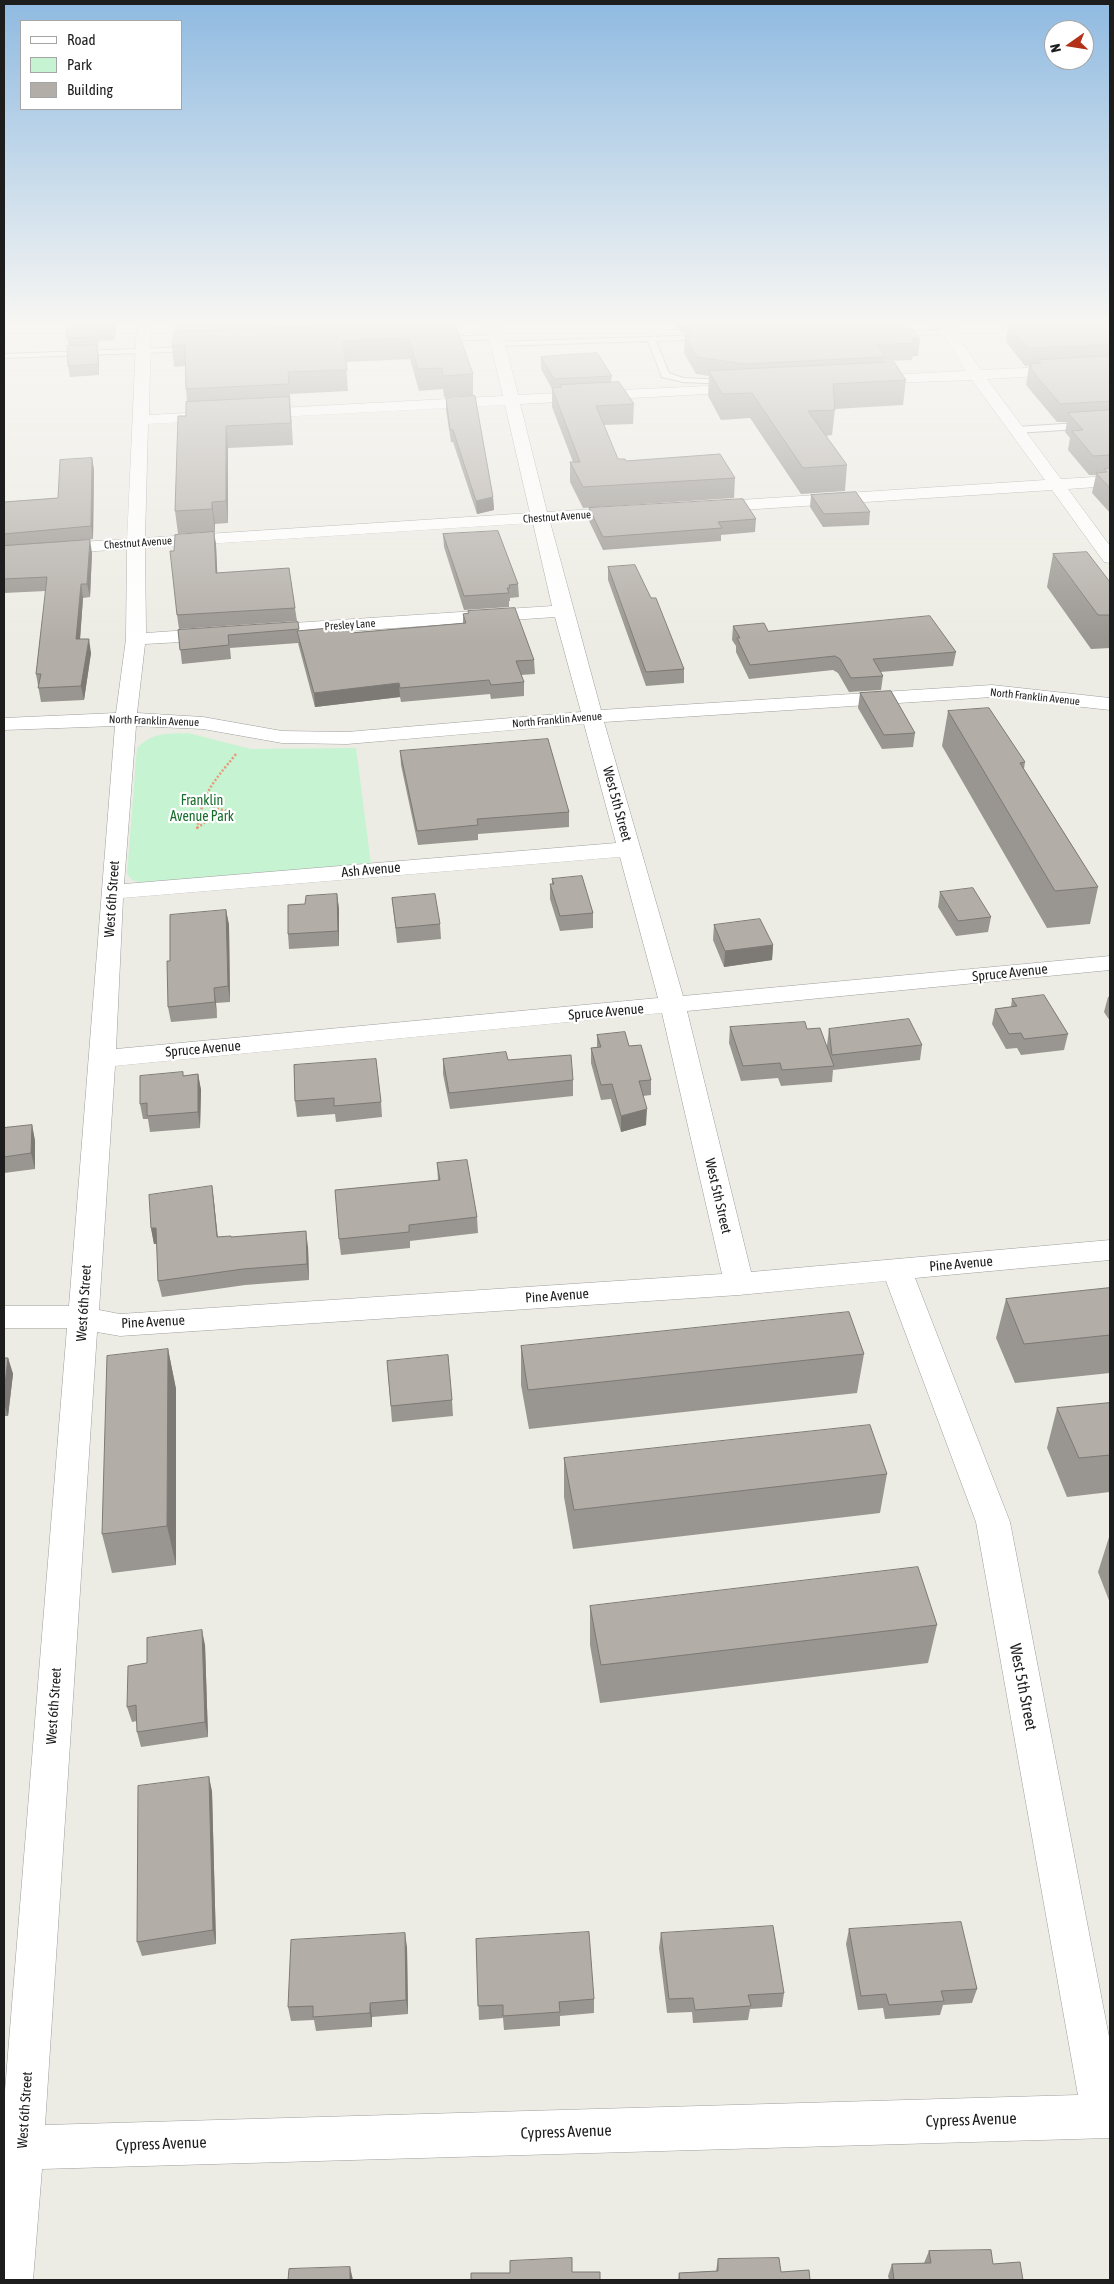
<!DOCTYPE html>
<style>
body{margin:0}
#map{position:relative;width:1114px;height:2284px;overflow:hidden;background:#edece4;font-family:"Asap Condensed",sans-serif}
canvas{display:block}
.frame{position:absolute;inset:0;border:5px solid #1d1d1d;pointer-events:none}
.legend{position:absolute;left:20px;top:20px;width:162px;height:90px;box-sizing:border-box;background:#fff;border:1px solid #a5a5a5;margin:0;padding:6px 9px;list-style:none;font-size:15px;color:#1d1d1d}
.legend li{display:flex;align-items:center;gap:10px;height:25px}
.legend b{width:25px;border:1px solid #a5a5a5}
.north{position:absolute;left:1044px;top:20px;width:50px;height:50px;box-sizing:border-box;background:#fff;border:1px solid #a5a5a5;border-radius:50%;rotate:257deg;font-size:14px;font-weight:700;line-height:20px;text-align:center;color:#1d1d1d}
.north::after{content:'';display:block;margin:auto;width:18px;height:22px;background:#b33117;clip-path:polygon(50% 0,100% 100%,50% 72%,0 100%)}
</style>
<div id="map">
<canvas width="1114" height="2284"></canvas>
<div class="frame"></div>
<ul class="legend">
<li><b style="height:6px;background:#fff"></b>Road</li>
<li><b style="height:14px;background:#c6f3d1"></b>Park</li>
<li><b style="height:14px;background:#b2ada7"></b>Building</li>
</ul>
<div class="north">N</div>
</div>
<script>
const ctx = document.querySelector('canvas').getContext('2d');
ctx.lineJoin = 'round';
function paint(path, color) {
  ctx.fillStyle = color;
  ctx.fill(path, 'evenodd');
}
function trace(path, color, width, dash) {
  ctx.strokeStyle = color;
  ctx.lineWidth = width;
  ctx.lineCap = dash ? 'butt' : 'round';
  ctx.setLineDash(dash || []);
  ctx.stroke(path);
}
function label(font, color, halo, rows, align = 'center') {
  ctx.font = font + ' "Asap Condensed",sans-serif';
  ctx.lineWidth = 4.5;
  ctx.setLineDash([]);
  ctx.textBaseline = 'middle';
  ctx.strokeStyle = halo;
  ctx.fillStyle = color;
  for (const [text, x, y, turn = 0] of rows) {
    ctx.save();
    ctx.translate(x, y);
    ctx.rotate((+turn || 0) * Math.PI / 180);
    ctx.textAlign = isNaN(turn) ? turn : align;
    if (halo) ctx.strokeText(text, 0, 0);
    ctx.fillText(text, 0, 0);
    ctx.restore();
  }
}
const park = new Path2D(`
 M188 733 251 749 356 748 371 864 143 883 132 880 127 874 137 748C153 732 166 734 188 733Z`);
const path = new Path2D(`
 M197 828 208 820 236 813 214 808 204 800
 M197 829C204 790 212 784 236 754`);
const service = new Path2D(`
 M948 330H951V334L894 335 890 333 894 331Z
 M496 335H499V339L440 341 436 339 440 337Z
 M704 335 708 337 707 339 656 341 669 373 683 378 727 380 731 382 730 384 683 382 662 377 648 341 498 346 494 344 498 342Z
 M192 347H195V351L4 358V354Z
 M1110 421V427L1016 433 1012 430 1016 427Z`);
const minor = new Path2D(`
 M137 324H151L149 415 503 396 486 324H500L518 395 749 384 752 387 749 390 744 392 520 404 547 512 627 507 633 508 636 512 633 516 627 517 550 522 601 710 992 685 1110 698V710L992 697 604 722 683 996 1110 956V970L687 1011 751 1272 1110 1240V1260L915 1278 1010 1522 1110 2042V2138L42 2169 33 2280H4V2103L67 1328H4V1306H69L115 726 4 730V718L116 713 126 639 127 549 4 557V547L127 539ZM505 405 530 513 145 538 148 424ZM533 523 552 606 263 625 256 627 253 631 256 635 263 637 555 617 581 712 347 732 282 731 203 717 137 713 145 644 217 640 224 638 227 634 224 630 217 628 146 633 145 548ZM584 724 616 843 124 884 136 726 203 729 282 743 347 744ZM620 857 658 998 116 1049 123 898ZM662 1013 722 1274 120 1314 99 1310 115 1066ZM886 1281 976 1522 1078 2095 45 2125 97 1332 120 1336 739 1295Z
 M936 324H950L981 370 1110 364V372L987 379 1061 479 1110 476V486L1068 489 1110 546V563L1104 562 1052 490 710 512 704 511 701 507 704 503 710 502 1045 480 972 380 862 384 859 381 867 376 966 371Z`);
const wall = new Path2D(`
 M67 324H116L115 340 98 341V348L97 349 99 356V375L70 377 68 366 69 346 67 338Z
 M455 324 473 374V396L444 397 443 389 419 391 410 359 346 362 348 391 290 394 293 445 228 448V523L215 524V532L178 534 175 511 187 402 186 389 185 366 174 367 172 346Z
 M676 324H908L920 339 918 356H913L912 360 884 361V362L906 380 903 405 835 409 832 435 826 436 847 465 845 491 801 494 750 418 721 420 708 396 709 376 696 374 684 353 685 333 681 334Z
 M1110 324V513L1092 493 1096 475H1089L1068 450 1070 438 1065 432 1067 422H1057L1026 385 1029 366H1025L1006 342 1008 325Z
 M541 357 612 376 611 382 634 404 633 424 604 425 618 459 626 461 735 478 734 498 583 508 570 482V462H573L552 407V389L541 369Z
 M446 398 493 497 494 510 477 514 453 442H451L446 410Z
 M92 458 94 470 93 539 67 542 92 553 90 597 83 598 80 639 91 653 84 700 41 702 36 674 46 591 4 593V502L58 498Z
 M811 495 870 512 869 525 823 527 810 507Z
 M589 508 756 519 755 532 721 535V541L603 550 589 521Z
 M214 532 216 545 217 573 295 608 297 621 179 629 177 615 174 551Z
 M443 534 518 584 519 597 510 598V601H509V607L464 610 444 547Z
 M1053 554 1110 582V648L1091 649 1047 587Z
 M608 567 684 669V683L646 686 608 580Z
 M468 611 534 660 535 674 521 675 524 682V696L491 699 490 694 401 702 400 697 315 707 298 643 230 648 231 659 182 664 178 630 298 622 299 631 351 633 463 623V614L469 613Z
 M733 626 768 631 956 652 953 666 880 672 883 676 881 690 849 692 838 673 833 670 749 679 736 652V646L732 640Z
 M860 693 915 733 913 747 882 749 858 708Z
 M948 711 1025 762 1024 769 1098 887 1090 924 1047 928 942 746Z
 M400 751 569 812V827L478 834V840L418 845 401 765Z
 M552 879 593 913V928L560 931 550 899V884H552Z
 M940 892 991 917 988 932 956 936 938 907Z
 M337 894 339 909V946L289 949 288 934 305 904Z
 M392 898 440 924 441 939 397 943Z
 M226 910 229 925 230 1002 216 1003 217 1018 171 1022 168 1007 170 961Z
 M714 925 773 945 772 960 724 967 713 940Z
 M1110 996V1021L1104 1012 1108 997Z
 M1012 999 1068 1034 1064 1050 1021 1055 1017 1048 1006 1049 992 1024 995 1009 1011 1007Z
 M730 1027 807 1029 827 1048V1045L829 1029 922 1045 920 1060 833 1070 832 1082 781 1086 778 1078 741 1081 729 1043Z
 M597 1035 629 1046 651 1080V1095L643 1096 646 1125 621 1132 611 1099 601 1100 591 1063V1048L597 1047Z
 M443 1059 508 1060 573 1080V1096L450 1109 443 1074Z
 M294 1065 381 1102 382 1117 336 1122 335 1114 297 1117 295 1101Z
 M198 1074 201 1090 200 1128 150 1132 148 1119H143L140 1104 184 1076Z
 M32 1125 35 1141V1169L4 1173V1128Z
 M437 1163 477 1217 478 1233 410 1241V1248L341 1255 339 1239 438 1181Z
 M212 1186 214 1202 218 1237H231L308 1247 309 1280 245 1285 162 1297 158 1281 157 1244H154L151 1228Z
 M1110 1288V1373L1015 1383 996 1338 1006 1299Z
 M521 1346 864 1354 857 1393 529 1429 521 1385Z
 M168 1349 176 1389V1565L112 1573 102 1534Z
 M4 1358H8L13 1374 8 1416H4Z
 M387 1361 452 1400 453 1416 392 1422Z
 M1110 1403V1492L1067 1497 1047 1448 1057 1408Z
 M564 1458 887 1474 880 1513 573 1549 564 1497Z
 M1110 1534V1603L1098 1572Z
 M590 1606 937 1625 928 1663 600 1703 590 1645Z
 M205 1645 208 1737 141 1747 137 1732V1721L132 1722 127 1707Z
 M209 1777 212 1792 216 1944 142 1956 137 1942Z
 M849 1929 977 1989 972 2003 943 2005 940 2015 885 2019 883 2008 858 2010 846 1944Z
 M661 1933 784 1993 782 2007 750 2009 748 2020 693 2023 692 2012 667 2013 659 1948Z
 M476 1939 594 1999V2013L560 2016V2026L504 2030 503 2018 479 2020Z
 M407 1947 408 2014 372 2017V2027L316 2031 314 2020 291 2021 288 2007Z
 M929 2251 993 2264 1023 2280H889L888 2276 892 2264 924 2263Z
 M718 2259 810 2280H678L679 2273 716 2271Z`);
const shadedWall = new Path2D(`
 M114 324H116L115 340 114 328Z
 M96 329 98 341V348L97 337Z
 M97 345 99 356V375L98 364Z
 M226 426 228 448V523L226 501Z
 M92 458 94 470 93 539 91 526Z
 M493 497 494 510 477 514 476 501Z
 M212 502 215 524V532L212 509Z
 M214 532 216 545 218 587 216 573Z
 M90 540 92 553 90 597 87 584Z
 M81 584 83 598 79 653 76 639Z
 M89 639 91 653 84 700 81 686Z
 M399 683 400 697 315 707 314 693Z
 M337 894 339 909V946L338 931Z
 M226 910 229 925 230 1002 228 986Z
 M773 945 772 960 724 967 725 951Z
 M214 988 216 1003 217 1018 215 1002Z
 M198 1074 201 1090 200 1128 198 1112Z
 M647 1109 646 1125 621 1132V1116Z
 M32 1125 35 1141V1169L31 1153Z
 M212 1186 214 1202 219 1253 217 1237Z
 M151 1228H156L159 1243 154 1244Z
 M306 1231 308 1247 309 1280 307 1264Z
 M168 1349 176 1389V1565L167 1526Z
 M8 1358 13 1374 8 1416 4 1403V1393Z
 M202 1630 205 1645 208 1737 205 1722Z
 M209 1777 212 1792 216 1944 213 1930Z
 M405 1933 407 1947 408 2014 406 2000Z
 M370 2003 372 2017V2027L370 2013Z
 M350 2267 353 2280H350Z`);
const building = new Path2D(`
 M67 324H114V328L96 329 97 337 67 338Z
 M177 324H379L176 332Z
 M386 324H455L473 374 443 376 442 368 418 369 409 338 343 341 347 370 288 372 289 384 186 389 185 345 172 346 174 332Z
 M707 324H908L920 339H912L915 343 877 345 885 357 744 364 697 357 685 337 691 336 685 325Z
 M1018 324H1110V345L1028 348 1008 325Z
 M97 345 98 364 68 366 67 346Z
 M597 353 612 376 554 379 541 357Z
 M1110 356V401L1060 404 1029 367H1032L1030 364 1041 363 1038 360Z
 M894 362 906 380 833 384 835 410 808 411 847 465 803 468 752 393 722 394 709 371Z
 M619 382 634 404 596 406 618 459H625L626 461 720 454 735 478 583 487 570 462H580L552 388 562 387 560 385Z
 M475 396 493 497 476 501 453 430H450L446 398Z
 M289 397 291 423 226 426V501L212 502V509L175 511 178 416H186V402Z
 M1110 410V455L1093 456 1072 431 1083 430 1068 413Z
 M92 458 91 526 4 534V502L58 498 60 460Z
 M1110 468V488L1096 473 1107 472 1104 469Z
 M856 492 870 512 824 514 811 495Z
 M743 499 756 519 718 522 722 528 603 537 589 508Z
 M498 531 518 584 509 585 510 588H507L509 593 464 596 443 534Z
 M214 532 216 573 289 568 295 608 177 615 170 551H174L175 535Z
 M90 540 87 584H81L76 639H89L81 686 38 688 41 674H36L47 577 4 579V546Z
 M1087 552 1110 582V615H1098L1053 554Z
 M635 565 651 598H656L684 669 646 672 608 567Z
 M515 608 534 660 516 661 524 682 491 685 489 680 400 688 399 683 314 693 297 631 350 626 351 633 466 623 463 614 469 613 468 611Z
 M930 616 956 652 873 659 883 676 851 678 840 659 835 656 750 665 737 638H740L733 626 764 623 768 631Z
 M298 622 299 629 228 635 229 645 180 650 178 630Z
 M891 691 915 733 884 735 860 693Z
 M989 708 1025 762 1020 763 1098 887 1055 891 948 711Z
 M548 739 569 812 477 819 478 825 417 831 400 751Z
 M582 876 593 913 560 916 550 884H554L552 879Z
 M973 888 991 917 958 921 940 892Z
 M337 894 338 931 288 934V905L305 904 306 896Z
 M435 894 440 924 396 928 392 898Z
 M226 910 228 986 214 988 215 1002 168 1007 167 961H170V915Z
 M760 919 773 945 725 951 714 925Z
 M1044 995 1068 1034 1024 1039 1021 1033 1009 1034 995 1009 1017 1006 1012 999Z
 M909 1019 922 1045 832 1055 829 1029Z
 M805 1022 807 1029 820 1028 834 1066 782 1070 780 1063 743 1066 730 1027Z
 M625 1032 629 1046 641 1045 651 1080 639 1081 647 1109 621 1116 612 1084 601 1085 591 1048 601 1047 597 1035Z
 M506 1052 508 1060 571 1055 573 1080 449 1093 443 1059Z
 M376 1059 381 1102 334 1106V1098L295 1101 294 1065Z
 M183 1072V1076L198 1074V1112L147 1116V1103L140 1104V1076Z
 M32 1125 31 1153 4 1157V1128Z
 M467 1160 477 1217 409 1225V1232L339 1239 335 1190 440 1180 437 1163Z
 M212 1186 217 1237 231 1236V1237L306 1231 307 1264 243 1269 158 1281 156 1228H151L149 1195Z
 M1110 1288V1335L1024 1344 1006 1299Z
 M849 1312 864 1354 528 1390 521 1346Z
 M168 1349 167 1526 102 1534 107 1356Z
 M448 1355 452 1400 391 1406 387 1361Z
 M4 1358H8L4 1393Z
 M1110 1403V1455L1079 1458 1057 1408Z
 M870 1425 887 1474 574 1510 564 1458Z
 M918 1567 937 1625 601 1665 590 1606Z
 M202 1630 205 1722 137 1732 136 1705 127 1707 128 1666 147 1663V1638Z
 M209 1777 213 1930 137 1942 138 1786Z
 M961 1922 977 1989 941 1991 944 2001 889 2005 886 1994 861 1996 849 1929Z
 M773 1926 784 1993 748 1995 751 2006 695 2010 693 1998 669 1999 661 1933Z
 M589 1932 594 1999 559 2002 560 2012 503 2016V2005L478 2006 476 1939Z
 M405 1933 406 2000 370 2003V2013L313 2017V2006L288 2007 291 1940Z
 M991 2250 993 2264 1020 2262 1023 2280H894L892 2264 931 2263 929 2251Z
 M572 2258V2272H600V2280H471V2273H510V2261Z
 M779 2258 781 2272 809 2270 810 2280H680L679 2273 718 2271V2259Z
 M350 2267V2280H288L289 2269Z`);
const farStreetnames = [
 ["Chestnut Avenue",557,517,-4],
 ["Chestnut Avenue",138,543,-4],
 ["Presley Lane",350,625,-4],
 ["North Franklin Avenue",1035,697,6],
 ["North Franklin Avenue",557,720,-5],
 ["North Franklin Avenue",154,721,2]
];
const parkNames = [
 ["Franklin",202,801],
 ["Avenue Park",202,817]
];
const streetNames = [
 ["West 5th Street",617,804,75],
 ["Ash Avenue",371,870,-5],
 ["West 6th Street",112,899,-86],
 ["Spruce Avenue",1010,973,-6],
 ["Spruce Avenue",606,1012,-5],
 ["Spruce Avenue",203,1049,-5],
 ["West 5th Street",718,1196,77],
 ["Pine Avenue",961,1264,-5],
 ["Pine Avenue",557,1296,-4],
 ["West 6th Street",84,1303,-86],
 ["Pine Avenue",153,1322,-3],
 ["West 6th Street",54,1706,-86],
 ["West 6th Street",25,2110,-86]
];
const nearStreetnames = [
 ["West 5th Street",1023,1687,79],
 ["Cypress Avenue",971,2120,-2],
 ["Cypress Avenue",566,2132,-2],
 ["Cypress Avenue",161,2144,-2]
];
paint(park, '#c6f3d1');
trace(service, '#9e9e9e', 2);
trace(minor, '#9e9e9e', 1);
trace(path, '#e99779', 2.5, [2, 2]);
paint(service, '#fff');
paint(minor, '#fff');
paint(wall, '#999590');
paint(shadedWall, '#7d7975');
paint(building, '#b2ada7');
trace(building, '#7d7975', 1);
const sky = ctx.createLinearGradient(0, 0, 0, 644);
sky.addColorStop(0, '#8fbae1');
sky.addColorStop(0.5, '#f7f6f3');
sky.addColorStop(1, '#f7f6f300');
ctx.fillStyle = sky;
ctx.fillRect(0, 0, 1114, 644);
label('11px', '#1d1d1d', '#fff', farStreetnames);
label('14px', '#186e2e', '#fff', parkNames);
label('14px', '#1d1d1d', '#fff', streetNames);
label('16px', '#1d1d1d', '#fff', nearStreetnames);
</script>
